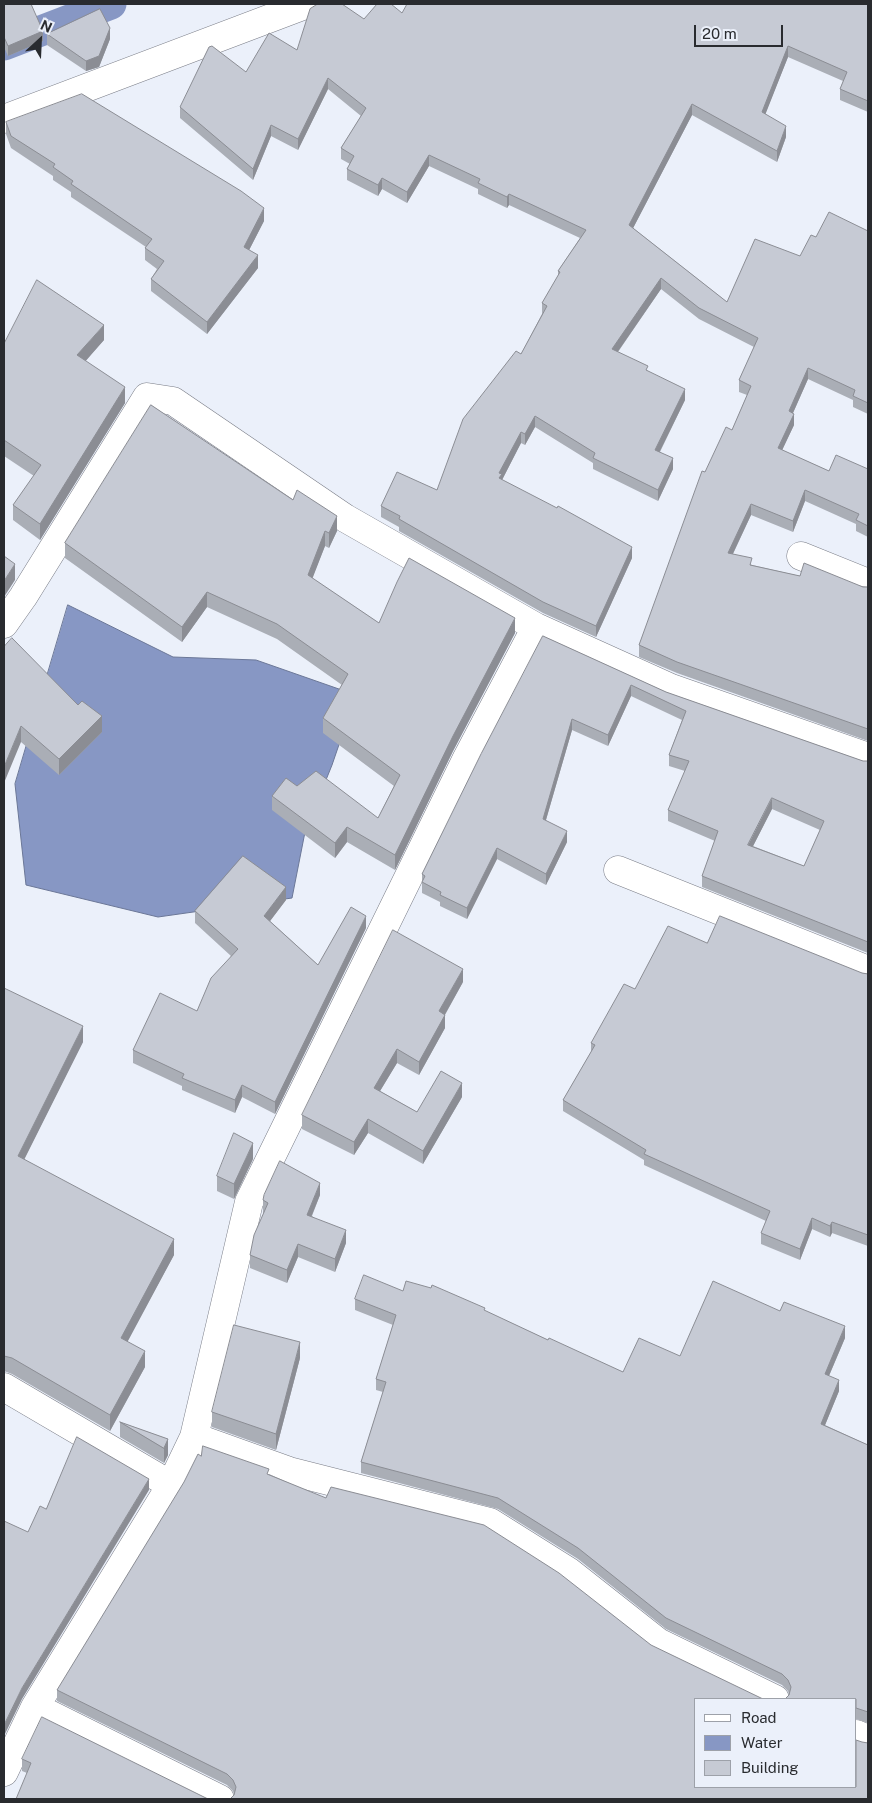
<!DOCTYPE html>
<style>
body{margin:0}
#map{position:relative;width:872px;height:1803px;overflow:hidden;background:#ebf0fa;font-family:"Public Sans",sans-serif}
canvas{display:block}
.frame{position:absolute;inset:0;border:5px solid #292b2f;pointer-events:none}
.legend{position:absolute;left:694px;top:1698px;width:162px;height:90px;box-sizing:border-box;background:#ebf0fa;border:1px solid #9da1a9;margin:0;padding:6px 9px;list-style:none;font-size:15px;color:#292b2f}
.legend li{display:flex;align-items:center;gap:10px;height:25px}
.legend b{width:25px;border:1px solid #9da1a9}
.north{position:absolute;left:15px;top:15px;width:50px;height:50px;-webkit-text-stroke:4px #ebf0fa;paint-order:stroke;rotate:25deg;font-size:14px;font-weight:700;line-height:20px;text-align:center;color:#292b2f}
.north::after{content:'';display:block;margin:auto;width:18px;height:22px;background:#292b2f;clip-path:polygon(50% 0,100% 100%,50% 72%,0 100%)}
.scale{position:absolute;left:694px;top:25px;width:89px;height:22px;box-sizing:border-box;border:2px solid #292b2f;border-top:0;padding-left:6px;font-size:15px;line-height:18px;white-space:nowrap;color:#292b2f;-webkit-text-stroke:4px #ebf0fa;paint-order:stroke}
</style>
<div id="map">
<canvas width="872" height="1803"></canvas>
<div class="frame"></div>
<ul class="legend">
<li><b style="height:6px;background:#fff"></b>Road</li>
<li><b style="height:14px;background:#8797c4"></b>Water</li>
<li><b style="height:14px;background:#c6cad4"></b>Building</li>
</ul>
<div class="north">N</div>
<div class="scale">20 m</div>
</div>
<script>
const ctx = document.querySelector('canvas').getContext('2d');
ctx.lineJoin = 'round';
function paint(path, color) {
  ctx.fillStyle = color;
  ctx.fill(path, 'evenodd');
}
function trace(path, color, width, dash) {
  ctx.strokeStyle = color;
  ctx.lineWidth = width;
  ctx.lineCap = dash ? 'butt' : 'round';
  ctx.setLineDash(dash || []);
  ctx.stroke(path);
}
const water = new Path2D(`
 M68 605 173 657 256 660 356 695 332 765 305 832 292 898 158 917 26 885 15 784Z`);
const canal = new Path2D(`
 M4 45 111 4`);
const street = new Path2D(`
 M4 119 308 4
 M801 556 868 583
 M4 624 23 597 147 397 173 401 345 518 536 627
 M618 870 868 970
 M4 1387 171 1485
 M194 1437 249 1202 467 758 536 627 671 688 868 757
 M35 1707 220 1799
 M856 1734 868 1739
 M4 1772 35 1707 171 1485 194 1437 289 1471 490 1522 568 1571 658 1642 775 1699`);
const wall = new Path2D(`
 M4 4 43 41 8 56 4 47Z
 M868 4V112L840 100V89L843 81 788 57 765 114 786 137 777 162 692 115 633 228 727 302 800 256 816 237 868 231V414L853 407V400L808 379 793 413 794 425 782 450 829 471 868 469V537L856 531V524L805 501 793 532 751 515 733 554 752 565 800 576 868 587V741L677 673 639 657V645L705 472 732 430 747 395 739 392V380L754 347 699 319 661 289 618 352 648 371 685 400 660 452 673 469 658 501 593 469V463L535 427 525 445 521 443 502 480 632 558 596 637 543 613 399 531V527L381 517V506L437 490 521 354 542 314V303L558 276V271L580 238 509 205 507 208 478 194V189L429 166 407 203 382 189 378 196 347 180V169L350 164 341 159V148L361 116 328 89 298 150 271 136 253 180 180 118V107L246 72 297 50 364 19 402 13Z
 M47 34 110 39 99 67 86 71 47 45Z
 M6 122 264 221 249 250 258 268 207 334 151 291V279L157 269 145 260V248L146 247 71 197V192L53 180V176L11 148 6 134Z
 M104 340 85 361 125 403 40 540 13 520V505L34 476 4 456V344Z
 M151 405 337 531 329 548 325 546 312 578 379 623 515 633 453 751 395 870 347 842 335 858 272 810V796L297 786 378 818 394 786 323 733V718L342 685 277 639 207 607 182 642 65 558V543Z
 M543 636 666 692 863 761H868V953L702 887V876L715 841 668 821V810L685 771 669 766V755L682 720 631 696 608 746 572 730 546 820 567 842 546 885 497 859 467 919 440 906V902L422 893V874ZM772 809 820 830 804 866 753 846Z
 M4 647 102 732 59 775 21 742Z
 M286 900 270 921 318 965 366 928 275 1114 242 1097 235 1113 182 1090V1086L133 1063V1050L197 1011 231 956 195 923V911Z
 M707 943 868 974V1246L832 1233 830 1237 812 1229 800 1260 761 1244V1233L766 1221 644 1165V1160L563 1111V1100L591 1052V1043L635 989Z
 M463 982 445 1015V1028L419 1075 397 1063 380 1091 417 1112 462 1097 423 1164 368 1133 354 1155 302 1129V1115Z
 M4 988 83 1042 24 1159 174 1255 127 1341 145 1367 110 1431 12 1374 4 1371Z
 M253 1159 234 1199 217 1191V1176Z
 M320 1195 312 1216 346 1243 335 1272 298 1257 287 1283 250 1268V1255L264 1213H263V1200Z
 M403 1291 485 1311 548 1340 623 1372 680 1356 780 1311 845 1338 829 1376 839 1391 825 1425 868 1445V1723L856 1719V1699L789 1695 788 1691 782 1685 666 1629 578 1559 498 1509 361 1473V1462L383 1392 376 1390V1379L393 1325 355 1310V1299Z
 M300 1358 276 1450 212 1427V1412Z
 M120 1422 168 1439V1455L164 1463 120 1437Z
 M269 1474 651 1645 234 1795 233 1791 227 1785 57 1701V1690Z
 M22 1759 208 1799 27 1773 22 1771Z`);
const shadedWall = new Path2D(`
 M110 28V39L99 67 86 71V61Z
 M43 31V41L8 56V46Z
 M788 46V57L762 123V112Z
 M328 78V89L298 150V139Z
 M692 104V115L629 236V225Z
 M271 125V136L253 180V169Z
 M786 126V137L777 162V151Z
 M429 155V166L407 203V192Z
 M382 178V189L378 196V185Z
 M509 194V205L507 208V197Z
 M264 208V221L244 260V247Z
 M258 255V268L207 334V322Z
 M661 278V289L612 360V349Z
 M104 325V340L77 371V355Z
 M808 368V379L789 422V411Z
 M125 387V403L40 540V524Z
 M685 389V400L655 461V450Z
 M794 414V425L778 459V448Z
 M535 416V427L525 445V434Z
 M521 432V443L502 480 499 489V473Z
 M673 458V469L658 501V490Z
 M805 490V501L793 532V521Z
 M751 504V515L728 564V553Z
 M337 516V531L329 548V533Z
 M325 531V546L308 590V575Z
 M632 547V558L596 637V626Z
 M15 564V580L4 597V581Z
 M207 592V607L182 642V627Z
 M515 618V633L453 751 395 870V855L453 736Z
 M631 685V696L608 746V735Z
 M102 716V732L59 775V759Z
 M572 719V730L543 830V819Z
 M21 726V742L4 783V767Z
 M772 798V809L748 856V845Z
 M347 827V842L335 858V843Z
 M567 831V842L546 885V874Z
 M497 848V859L467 919V908Z
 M286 887V900L264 929V916Z
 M366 916V928L275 1114V1102Z
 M463 969V982L439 1025V1011Z
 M445 1015V1028L419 1075V1062Z
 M83 1026V1042L18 1172V1156Z
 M397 1049V1063L374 1101V1088Z
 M462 1083V1097L423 1164V1151Z
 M242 1085V1097L235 1113V1100Z
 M368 1119V1133L354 1155V1142Z
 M253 1143V1159L234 1199V1184Z
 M320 1183V1195L307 1227V1215Z
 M812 1218V1229L800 1260V1249Z
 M832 1222V1233L830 1237V1226Z
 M346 1230V1243L335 1272V1259Z
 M174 1239V1255L121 1354V1338Z
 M298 1244V1257L287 1283V1270Z
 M845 1326V1338L825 1385V1374Z
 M300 1342V1358L276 1450V1434Z
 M145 1351V1367L110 1431V1415Z
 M839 1380V1391L821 1435V1424Z
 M168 1439V1455L164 1463V1448Z
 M149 1479V1490L22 1699 4 1736V1725L22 1688Z`);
const building = new Path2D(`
 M4 4H31L43 31 8 46 4 37Z
 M318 4H342L364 19 377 4H391L402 13 407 4H868V101L840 89 847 72 788 46 762 112 786 126 777 151 692 104 629 225 727 302 755 239 800 256 811 235 816 237 829 212 868 231V403L853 396 855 390 808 368 789 411 794 414 778 448 829 471 836 455 868 469V526L856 520 859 514 805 490 793 521 751 504 728 553 752 558 750 565 800 576 804 563 863 587H868V729L677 662 639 645 702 471 705 472 726 427 732 430 751 386 739 380 758 338 699 308 661 278 612 349 648 366 646 370 685 389 655 450 673 458 658 490 593 458 595 453 535 416 525 434 521 432 499 473 502 474 499 478 557 508 558 506 632 547 596 626 543 602 399 519 400 516 381 506 397 472 437 490 463 419 516 351 521 354 547 306 542 303 560 272 558 271 586 230 509 194 507 197 478 183 480 179 429 155 407 192 382 178 378 185 347 169 354 156 341 148 366 108 328 78 298 139 271 125 253 169 180 107 209 47 212 46 246 72 269 33 297 50 310 9Z
 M100 9 110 28 99 56 86 61 47 34Z
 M82 94 241 191 264 208 244 247 258 255 207 322 151 279 164 261 145 248 152 239 71 184 73 181 53 167 55 164 11 136 6 122Z
 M37 280 104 325 77 355 125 387 40 524 13 505 41 465 4 440V344Z
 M151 405 293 500 297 490 337 516 329 533 325 531 308 575 379 623 397 582 409 558 515 618 453 736 395 855 347 827 335 843 272 796 286 778 297 786 316 771 378 818 400 775 323 718 348 674 277 624 207 592 182 627 65 543Z
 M4 556 15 564 4 581Z
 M543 636 666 692 863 761H868V942L702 876 718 831 668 810 689 761 669 755 686 711 631 685 608 735 572 719 543 819 567 831 546 874 497 848 467 908 440 895 441 892 422 882 425 876 422 874 481 754ZM772 798 824 821 804 866 748 845Z
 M12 638 78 705 82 701 102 716 59 759 21 726 4 767V647Z
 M243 856 286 887 264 916 318 965 351 907 366 916 275 1102 242 1085 235 1100 182 1078 184 1074 133 1050 160 993 197 1011 211 978 238 949 195 911Z
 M720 916 862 973 868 974V1235L832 1222 830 1226 812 1218 800 1249 761 1233 770 1211 644 1154 646 1150 563 1100 595 1045 591 1043 624 984 635 989 668 926 707 943Z
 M393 930 463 969 439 1011 445 1015 419 1062 397 1049 374 1088 417 1112 441 1071 462 1083 423 1151 368 1119 354 1142 302 1115Z
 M4 988 83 1026 18 1156 174 1239 121 1338 145 1351 110 1415 12 1358 4 1356Z
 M234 1133 253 1143 234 1184 217 1176Z
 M280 1161 320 1183 307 1215 346 1230 335 1259 298 1244 287 1270 250 1255 254 1235 268 1203 263 1200 264 1195Z
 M364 1275 403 1291 406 1281 431 1288 432 1285 485 1308 484 1310 548 1340 549 1338 623 1372 639 1338 680 1356 713 1281 780 1311 784 1302 845 1326 825 1374 839 1380 821 1424 868 1445V1712L856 1708V1699H785L789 1695 791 1687 788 1680 782 1674 666 1618 578 1548 498 1498 361 1462 386 1382 376 1379 396 1315 355 1299Z
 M234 1325 300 1342 276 1434 212 1412Z
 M120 1422 168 1439 164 1448Z
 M77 1437 149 1479 22 1688 4 1725V1521L28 1532 40 1506 46 1509Z
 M203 1446 269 1469 267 1474 326 1498 331 1487 484 1525 559 1573 651 1645 763 1699H696V1787H856V1740L862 1742 868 1743V1799H230L234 1795 236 1787 233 1780 227 1774 57 1690 184 1482 198 1454 201 1456Z
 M42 1717 208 1799H16L31 1763 22 1759Z`);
paint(water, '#8797c4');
trace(water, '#6b7797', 1);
trace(canal, '#8797c4', 31);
trace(street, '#797c86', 29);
trace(street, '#fff', 28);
paint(wall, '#aaaeb6');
paint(shadedWall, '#8b8d94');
paint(building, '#c6cad4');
trace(building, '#8b8d94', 1);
</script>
